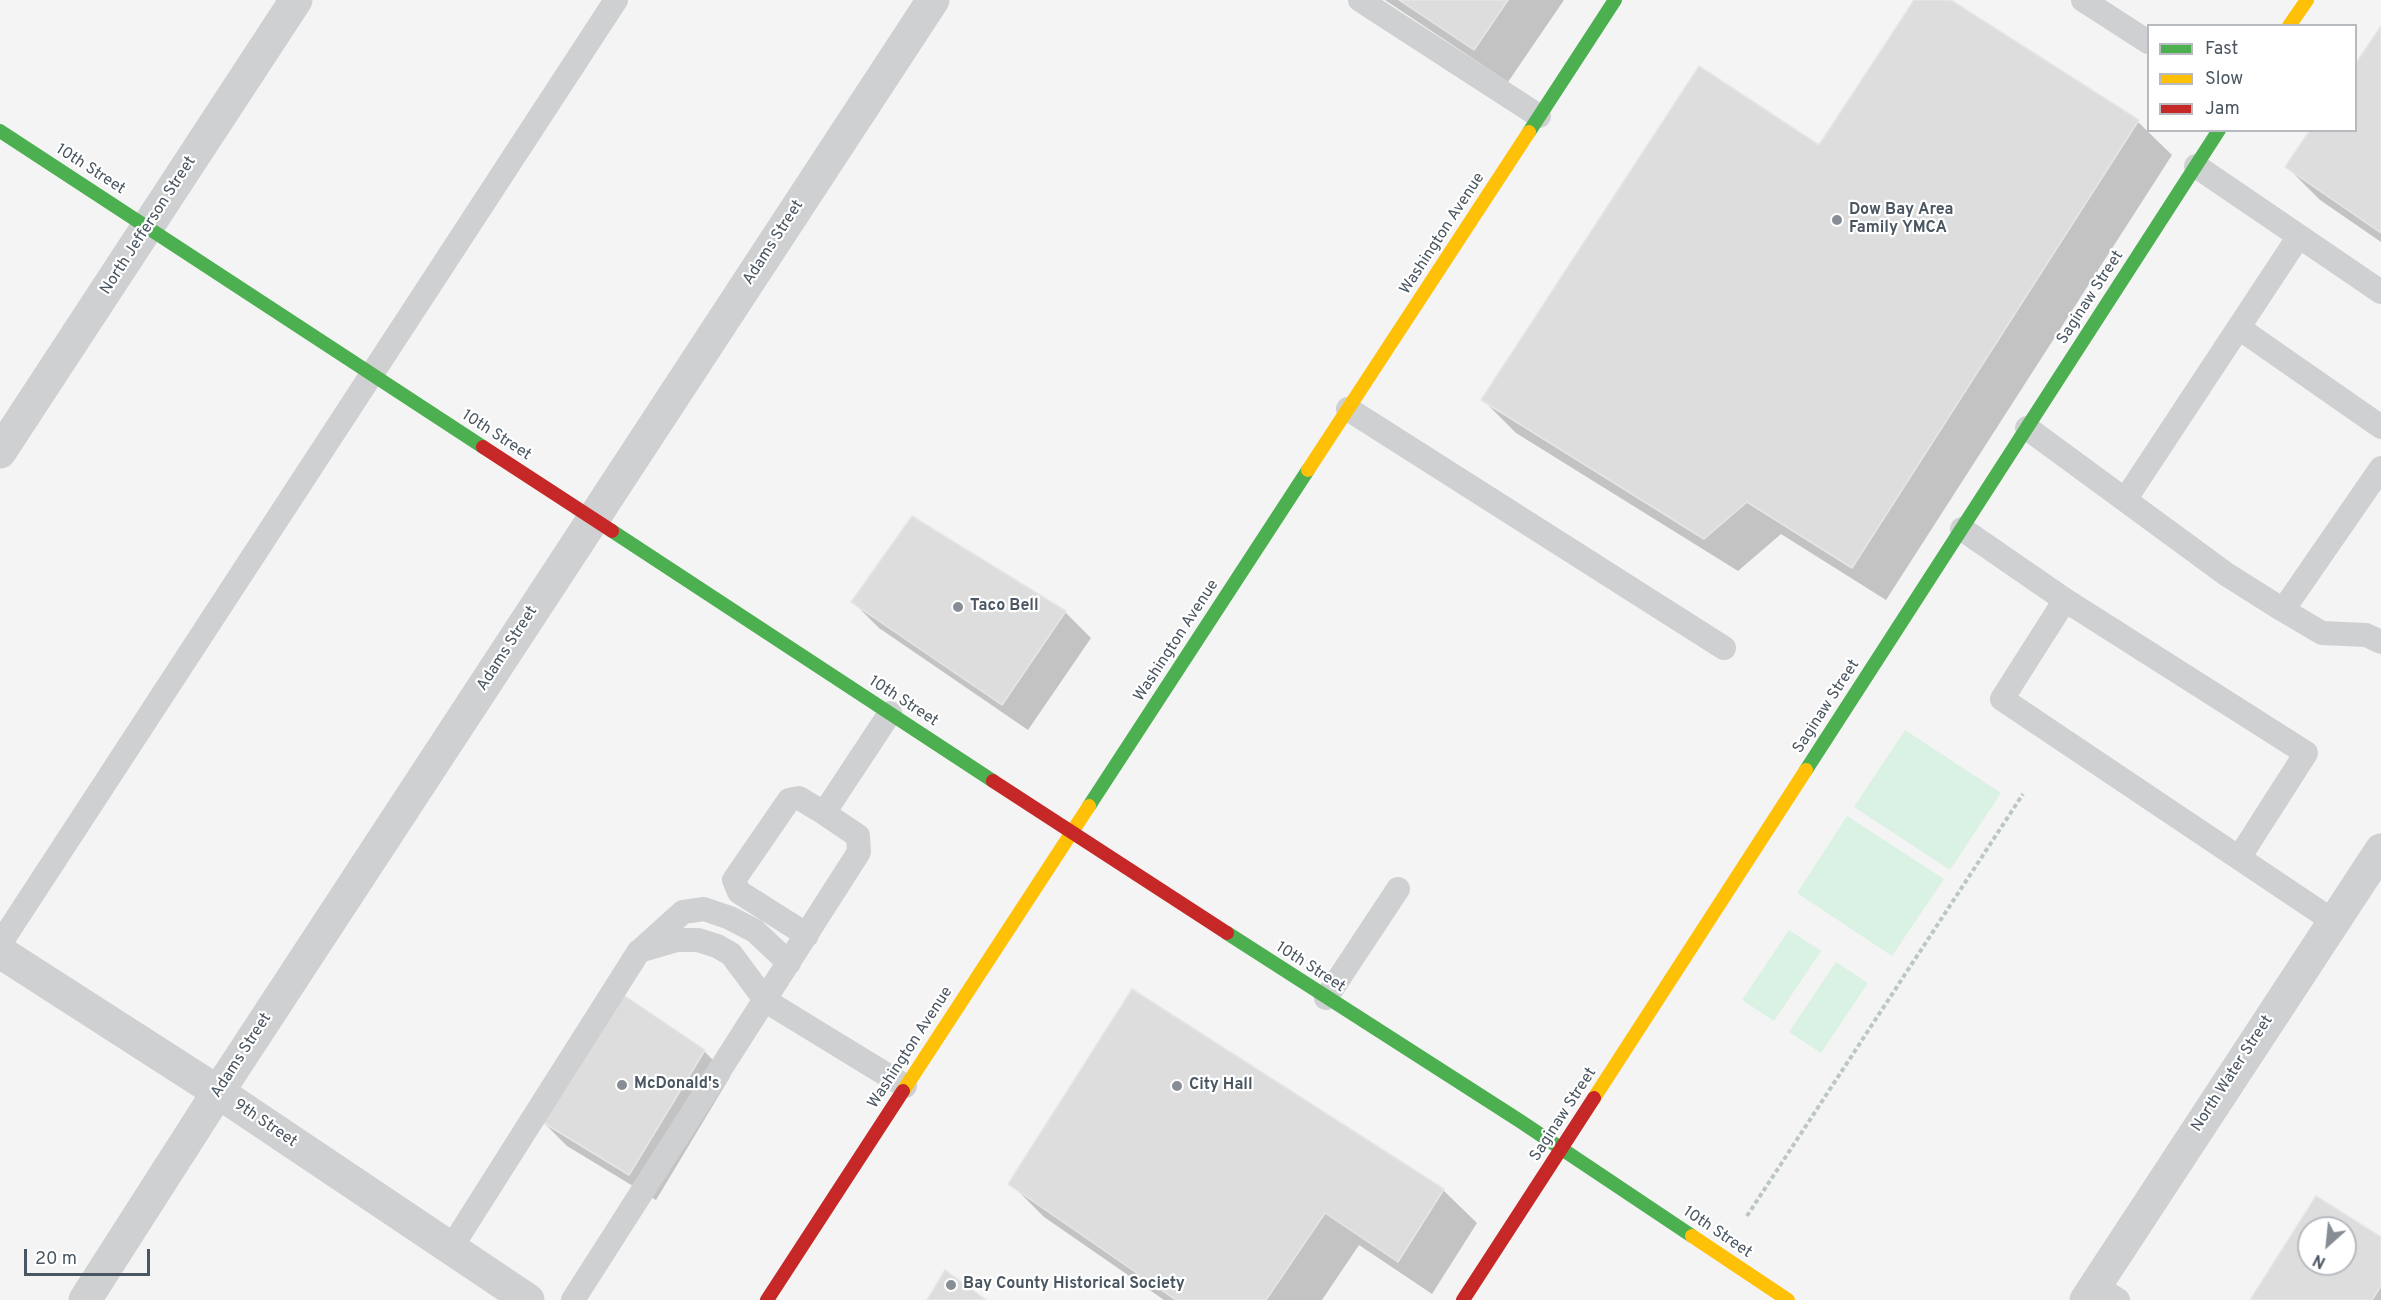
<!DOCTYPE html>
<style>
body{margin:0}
#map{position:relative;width:2381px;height:1300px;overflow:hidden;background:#f4f4f4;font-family:Overpass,sans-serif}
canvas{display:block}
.legend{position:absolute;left:2147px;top:24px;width:210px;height:108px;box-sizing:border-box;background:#fff;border:2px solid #b7bbc0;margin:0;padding:8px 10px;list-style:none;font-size:18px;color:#4a5661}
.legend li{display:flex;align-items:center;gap:12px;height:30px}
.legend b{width:30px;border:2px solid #b7bbc0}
.north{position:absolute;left:2297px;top:1216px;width:60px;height:60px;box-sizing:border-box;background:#fff;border:2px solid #b7bbc0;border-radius:50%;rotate:207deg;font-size:16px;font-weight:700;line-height:24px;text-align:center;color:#4a5661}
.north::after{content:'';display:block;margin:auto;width:21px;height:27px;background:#868d94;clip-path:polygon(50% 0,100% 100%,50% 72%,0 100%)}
.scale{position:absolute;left:24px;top:1249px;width:126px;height:27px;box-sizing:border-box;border:3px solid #4a5661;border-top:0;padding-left:8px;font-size:18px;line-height:21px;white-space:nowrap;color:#4a5661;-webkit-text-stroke:4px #fff;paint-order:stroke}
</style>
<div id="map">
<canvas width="2381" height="1300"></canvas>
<ul class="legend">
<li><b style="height:8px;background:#4caf50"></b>Fast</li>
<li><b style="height:8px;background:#ffc107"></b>Slow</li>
<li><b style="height:8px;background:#c62828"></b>Jam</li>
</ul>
<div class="north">N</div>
<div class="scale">20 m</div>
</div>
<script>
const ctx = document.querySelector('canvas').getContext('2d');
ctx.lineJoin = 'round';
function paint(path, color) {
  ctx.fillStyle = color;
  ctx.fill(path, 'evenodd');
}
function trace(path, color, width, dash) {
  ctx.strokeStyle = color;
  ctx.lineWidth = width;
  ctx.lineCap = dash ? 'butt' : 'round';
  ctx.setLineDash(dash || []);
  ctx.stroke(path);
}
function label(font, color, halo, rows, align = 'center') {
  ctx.font = font + ' Overpass,sans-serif';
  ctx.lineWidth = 4.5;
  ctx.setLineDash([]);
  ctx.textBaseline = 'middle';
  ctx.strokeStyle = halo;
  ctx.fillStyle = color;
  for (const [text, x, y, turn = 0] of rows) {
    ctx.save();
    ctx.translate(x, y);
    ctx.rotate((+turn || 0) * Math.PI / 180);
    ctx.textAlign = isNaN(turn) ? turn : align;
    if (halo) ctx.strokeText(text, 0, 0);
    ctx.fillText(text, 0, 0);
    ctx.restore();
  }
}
const green = new Path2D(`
 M1905 730 2001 793 1950 870 1854 807Z
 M1847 816 1944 879 1892 956 1797 893Z
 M1789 930 1821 951 1774 1021 1742 1000Z
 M1836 962 1868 983 1821 1053 1789 1032Z`);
const shadow = new Path2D(`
 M1385 0H1564L1508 82Z
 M1915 0H1949L2138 122 2172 155 1886 600 1781 534 1738 571 1516 433 1483 400 1820 147Z
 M2381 29V242L2320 200 2287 167 2356 130V66Z
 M853 602 1065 612 1091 638 1028 730 879 628Z
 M1133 991 1443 1190 1477 1223 1432 1294 1359 1245 1322 1300H1164L1044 1217 1010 1183Z
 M619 994 704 1051 730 1077 656 1200 567 1146 541 1120Z
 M2317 1198 2381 1238V1300H2252ZM2309 1228H2345V1264H2309Z`);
const building = new Path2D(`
 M1399 0H1508L1474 50Z
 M1914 0H1951L2139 120 1852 568 1747 502 1704 539 1481 400 1699 66 1819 145Z
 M2381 26V233L2285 167 2310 130H2356V63Z
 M912 516 1066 611 1002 705 851 602Z
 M1132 989 1444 1189 1398 1262 1325 1213 1266 1300H1176L1008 1184Z
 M619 992 705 1050 629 1175 539 1120Z
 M2316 1196 2381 1237V1286L2372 1300H2250ZM2309 1228H2345V1264H2309Z
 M945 1270 986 1300H927Z`);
const path = new Path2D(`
 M1747 1216 2023 794`);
const lane = new Path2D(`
 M1360 0 1539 116
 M2083 0 2148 42
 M2196 166 2381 292
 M2239 328 2381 427
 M1348 409 1724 648
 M2027 428 2226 574 2283 610 2322 633 2366 635 2381 642
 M2125 500 2299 236
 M1962 529 2065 600 2306 753 2239 858
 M2065 600 2002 699 2333 921
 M2283 610 2381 468
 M807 935 739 892 734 880 789 800 799 798 824 813
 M0 944 616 0
 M643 948 683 912 704 909 730 918 755 931 789 963
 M1326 998 1398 889
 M451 1248 639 951 677 940H698L717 946 731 954 766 1001 905 1086
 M2095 1285 2118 1300
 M573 1300 859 852 858 836 824 813 890 713`);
const street = new Path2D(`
 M0 452 296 0
 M0 952 218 1092 528 1300
 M85 1300 218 1092 933 0
 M2086 1300 2381 850`);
const fast = new Path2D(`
 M0 131 483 447
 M1529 132 1615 0
 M612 531 993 781
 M1806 770 2219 130
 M1089 806 1308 470
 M1227 933 1520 1121 1692 1236`);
const slow = new Path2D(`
 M2289 26 2307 0
 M1308 470 1529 132
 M903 1091 1089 806
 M1594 1098 1806 770
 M1692 1236 1788 1300`);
const jam = new Path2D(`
 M483 447 612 531
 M993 781 1227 933
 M767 1300 903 1091
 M1463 1300 1594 1098`);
const markers = [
 [1837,220,6,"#868d94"],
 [958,607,6,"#868d94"],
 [622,1085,6,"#868d94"],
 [1177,1086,6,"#868d94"],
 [951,1285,6,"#868d94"]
];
const streetNames = [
 ["10th Street",90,170,33],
 ["North Jefferson Street",149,226,-57],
 ["Washington Avenue",1443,234,-57],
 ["Adams Street",774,243,-57],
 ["Saginaw Street",2091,298,-57],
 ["10th Street",496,436,33],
 ["Washington Avenue",1177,641,-57],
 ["Adams Street",508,649,-57],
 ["10th Street",903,702,33],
 ["Saginaw Street",1827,707,-57],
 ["10th Street",1310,968,33],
 ["Washington Avenue",911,1048,-57],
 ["Adams Street",242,1056,-57],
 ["North Water Street",2233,1074,-57],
 ["Saginaw Street",1564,1115,-57],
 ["9th Street",265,1124,34],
 ["10th Street",1717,1233,34]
];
const poiNames = [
 ["Dow Bay Area",1849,211],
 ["Family YMCA",1849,229],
 ["Taco Bell",970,607],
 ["McDonald's",634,1085],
 ["City Hall",1189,1086],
 ["Bay County Historical Society",963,1285]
];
paint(green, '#d9f2e3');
paint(shadow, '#0003');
paint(building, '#ddddde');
trace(building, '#e5e6e7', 1.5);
trace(path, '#bcc7c4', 4, [4.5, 3]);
trace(lane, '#ced0d2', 24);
trace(street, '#ced0d2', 33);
trace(fast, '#4caf50', 14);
trace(slow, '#ffc107', 14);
trace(jam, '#c62828', 14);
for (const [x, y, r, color] of markers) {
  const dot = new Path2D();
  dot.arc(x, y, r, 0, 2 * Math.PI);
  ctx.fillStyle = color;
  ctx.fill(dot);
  trace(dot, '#fff', 2);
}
label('16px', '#4a5661', '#fff', streetNames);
label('bold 16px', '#4a5661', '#fff', poiNames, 'left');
</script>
